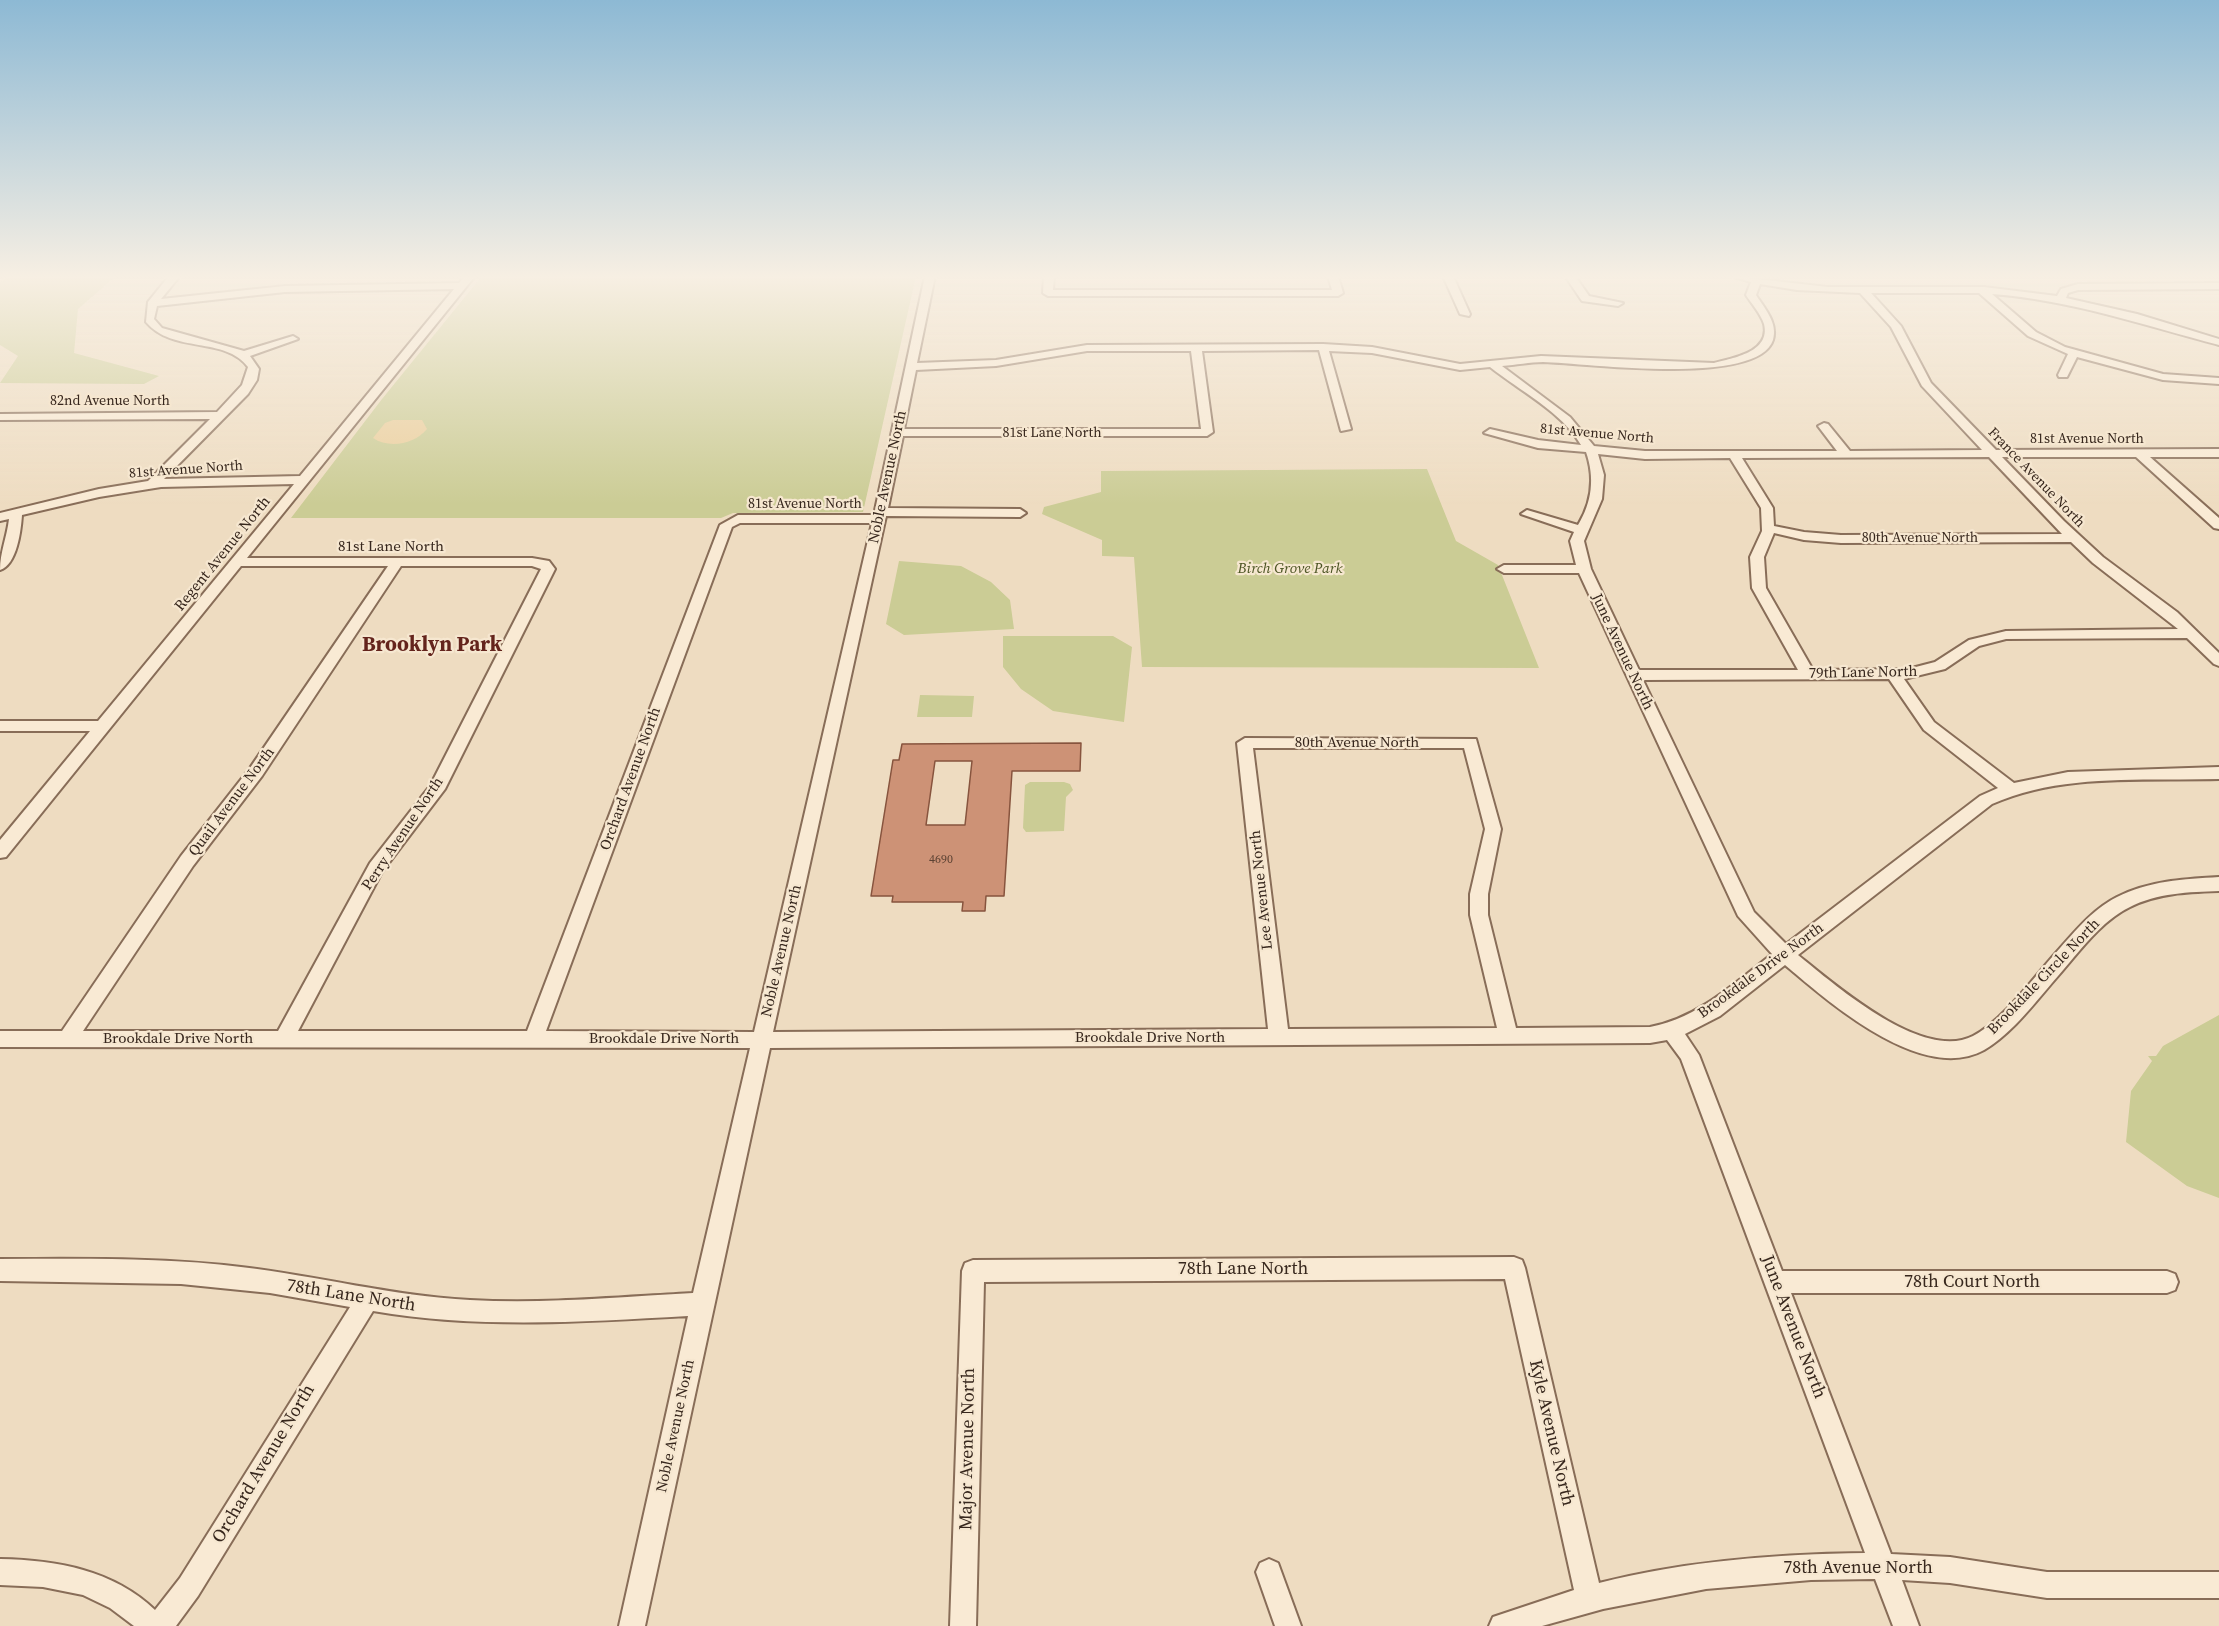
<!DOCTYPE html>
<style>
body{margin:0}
canvas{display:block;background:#eedcc1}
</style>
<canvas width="2219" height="1626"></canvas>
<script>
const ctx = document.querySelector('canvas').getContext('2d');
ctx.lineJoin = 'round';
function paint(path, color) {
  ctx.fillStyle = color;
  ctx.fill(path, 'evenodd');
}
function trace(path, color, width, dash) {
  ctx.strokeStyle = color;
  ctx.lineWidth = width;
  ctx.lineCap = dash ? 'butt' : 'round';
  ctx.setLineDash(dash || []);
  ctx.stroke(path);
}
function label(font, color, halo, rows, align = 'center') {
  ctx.font = font + ' "Source Serif 4",serif';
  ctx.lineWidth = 4.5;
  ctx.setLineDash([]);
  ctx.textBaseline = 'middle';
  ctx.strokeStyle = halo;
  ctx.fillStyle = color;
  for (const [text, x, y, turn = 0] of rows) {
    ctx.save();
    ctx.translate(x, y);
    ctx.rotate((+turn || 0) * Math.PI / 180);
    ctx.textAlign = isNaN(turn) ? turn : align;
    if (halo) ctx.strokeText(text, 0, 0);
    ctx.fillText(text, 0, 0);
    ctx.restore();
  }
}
const green = new Path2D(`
 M8 276H116L78 309 74 353 159 376 144 384 0 383 18 356 0 345V282Z
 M482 276H916L863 512 733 513 721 518H291L382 399Z
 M1427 469 1456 541 1498 565 1539 668 1142 667 1134 557 1102 556V540L1042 514 1044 507 1101 492V471Z
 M899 561 961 566 991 582 1010 600 1014 629 904 635 886 624Z
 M1003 636H1113L1132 647 1124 722 1053 711 1021 689 1003 667Z
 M920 695 974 696 972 717H917Z
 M1064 782 1070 784 1073 790 1066 797 1064 831 1026 832 1023 828 1025 785 1030 782Z
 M2219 1015V1198L2187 1186 2126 1142 2131 1091 2152 1061 2148 1056H2156L2163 1046Z`);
const sand = new Path2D(`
 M393 420H422L427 429C415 444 389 449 373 438L385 423Z`);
const building = new Path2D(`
 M1081 743 1080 771H1012L1004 896H986L985 911H962L963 902H892L893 896H871L893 760H899L902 744ZM935 761H972L965 825H926Z`);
const minor = new Path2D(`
 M169 276H180L161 299 285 286 459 283 465 276H475L247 558H532L549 561 555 569 445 789 382 872 298 1031H527L720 525 738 515H874L925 276H935L917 363 996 360 1087 345 1323 344 1372 347 1460 364 1541 356 1714 363C1733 358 1771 352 1764 324 1761 314 1751 303 1746 295L1751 282 1731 276 1828 287H1984L2057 296 2061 289 2078 284 2219 283V289L2078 290 2068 293 2066 298 2137 314 2219 339V345C2143 325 2071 300 1992 294L2036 332 2065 347 2163 374 2219 378V384L2163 380 2077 357 2067 377H2059L2058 375 2068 354 2028 336 1979 293H1871L1901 326 1931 383 1996 450 2219 449V457H2150L2219 518V529L2214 528 2136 457H2002L2064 521 2103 557 2177 612 2219 653V666L2214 664 2187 638 2006 639 1979 646 1945 669 1904 679 1934 722 2014 783 2068 772 2219 767V779C2144 781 2061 773 1992 804L1798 955C1835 985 1923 1062 1973 1036 2002 1021 2031 981 2053 956 2072 935 2091 910 2117 897 2148 881 2184 879 2219 877V891C2189 892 2157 893 2130 907 2101 921 2079 952 2058 976 2036 1001 2013 1033 1984 1050 1922 1084 1830 1003 1785 965L1720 1016 1685 1034 1699 1055 1782 1271H2167L2175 1274 2178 1282 2175 1290 2167 1293H1791L1891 1554 1950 1557 2047 1572H2219V1598H2047L1950 1583 1902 1580 1919 1626H1893L1875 1579 1811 1580 1706 1589 1603 1609 1542 1626H1489L1493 1617 1574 1590 1505 1279 984 1282 976 1626H950L962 1271 965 1263 973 1260 1514 1257 1522 1260 1525 1268 1599 1583C1685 1561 1776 1554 1865 1553L1681 1059 1667 1040 1650 1043 770 1048 645 1626H619L688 1316C582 1322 478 1329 373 1311L198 1596 176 1626H134L110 1608 83 1595 43 1587 0 1585V1559C57 1560 113 1570 155 1610L180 1578 350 1307 270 1293 181 1284 0 1281V1259C80 1259 161 1257 241 1267 318 1276 393 1296 470 1300 545 1304 619 1297 693 1293L750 1048 0 1047V1031H62L181 856 250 768 388 566H241L6 857 0 858V840L90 731H0V721H98L294 484 161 487 99 497 22 515C21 530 17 565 0 570 0 552 7 537 9 519L0 521V513L99 489 148 481 210 419 0 420V414L217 412 242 385 248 367C225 336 173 354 146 322L148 302ZM1760 284 1797 290 1860 293 1891 327 1922 386 1982 450 1850 451 1828 424 1824 423 1818 426 1837 451H1645L1594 446 1570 417 1502 366C1516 365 1530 362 1543 362 1584 363 1758 387 1773 340 1778 323 1765 309 1756 295ZM454 289 300 476 164 479 248 394 257 380 259 369 250 356 298 339 293 336 244 351 162 328 154 319 157 306 285 292ZM1319 350 1341 431 1351 429 1329 351 1372 353 1460 370 1490 367C1520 391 1561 411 1581 445L1538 440 1490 429 1484 433 1538 448 1586 452C1595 478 1592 502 1578 525L1527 510 1521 514 1574 532 1570 541 1576 565H1504L1497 569 1504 573H1579L1738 916 1772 954C1735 983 1698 1018 1650 1027L1516 1028 1488 915V894L1501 829 1476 739 1245 738 1237 743 1268 1029 773 1032 886 516 1020 517 1026 513 1020 509 888 508 903 436H1207L1213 432 1202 351ZM1087 351H1191L1201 429H904L916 370 996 366ZM1598 454 1645 459 1730 458 1761 508 1762 531 1750 557 1752 588 1798 670H1639L1591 569 1584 541 1602 499 1604 475ZM1989 457 2062 534 1841 535 1804 532 1774 526 1773 508 1742 458ZM740 523H872L754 1032 546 1031 732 527ZM1774 533 1804 540 1841 543 2071 542 2093 563 2178 629 2006 631 1969 640 1935 662 1908 669 1813 670 1766 588 1764 557ZM401 566H532L541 569 430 786 370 863 278 1031H83L193 866 262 776ZM1889 679 1924 730 1998 788 1980 796 1786 944 1754 912 1643 680ZM1253 748H1464L1485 829 1470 894V915L1497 1028 1288 1029Z
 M1044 276H1054L1053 290H1332L1328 276H1338L1343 293 1338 296H1048L1043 293Z
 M1443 276H1453L1470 314 1469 316 1460 314Z
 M1565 276H1575L1589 296 1623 303 1618 306 1582 301Z
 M1269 1559 1278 1563 1301 1626H1275L1256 1572 1260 1563Z`);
const numberNames = [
 ["4690",941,860]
];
const farStreetnames = [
 ["82nd Avenue North",110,401],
 ["81st Lane North",1052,433],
 ["81st Avenue North",1597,434,5],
 ["81st Avenue North",2087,439],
 ["81st Avenue North",186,470,-4],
 ["France Avenue North",2036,478,46],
 ["81st Avenue North",805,504],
 ["80th Avenue North",1920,538]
];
const streetNames = [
 ["Noble Avenue North",888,477,-78],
 ["81st Lane North",391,547],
 ["Regent Avenue North",223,554,-51],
 ["June Avenue North",1622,652,65],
 ["79th Lane North",1863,673,-1],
 ["80th Avenue North",1357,743],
 ["Orchard Avenue North",631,779,-70],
 ["Quail Avenue North",232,802,-53],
 ["Perry Avenue North",403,834,-56],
 ["Lee Avenue North",1262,890,-96],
 ["Noble Avenue North",782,951,-77],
 ["Brookdale Drive North",1761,971,-36],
 ["Brookdale Circle North",2044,977,-46],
 ["Brookdale Drive North",1150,1038],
 ["Brookdale Drive North",178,1039],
 ["Brookdale Drive North",664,1039],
 ["Noble Avenue North",676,1426,-78]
];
const parkNames = [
 ["Birch Grove Park",1290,569]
];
const nearStreetnames = [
 ["78th Lane North",1243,1269],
 ["78th Court North",1972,1282],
 ["78th Lane North",351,1296,9],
 ["June Avenue North",1793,1327,69],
 ["Kyle Avenue North",1551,1433,77],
 ["Major Avenue North",968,1449,-89],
 ["Orchard Avenue North",264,1464,-59],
 ["78th Avenue North",1858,1568]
];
const districtNames = [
 ["Brooklyn Park",432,646]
];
paint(green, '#cbcc95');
paint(sand, '#ebcf9d');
paint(building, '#cd9276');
trace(building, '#87543e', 1.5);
trace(minor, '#886d58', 4);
paint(minor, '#f9ead4');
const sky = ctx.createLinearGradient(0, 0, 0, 504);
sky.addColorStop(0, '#8db9d4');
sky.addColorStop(0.55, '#f7efe3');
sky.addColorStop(1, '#f7efe300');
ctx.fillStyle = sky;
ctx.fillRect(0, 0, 2219, 504);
label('12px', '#5c4233', null, numberNames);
label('14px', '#37271d', '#f6e7d0', farStreetnames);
label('15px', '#37271d', '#f6e7d0', streetNames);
label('italic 15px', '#4c5423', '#f6e7d0', parkNames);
label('18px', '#37271d', '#f6e7d0', nearStreetnames);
label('bold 21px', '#64241c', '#f6e7d0', districtNames);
</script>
